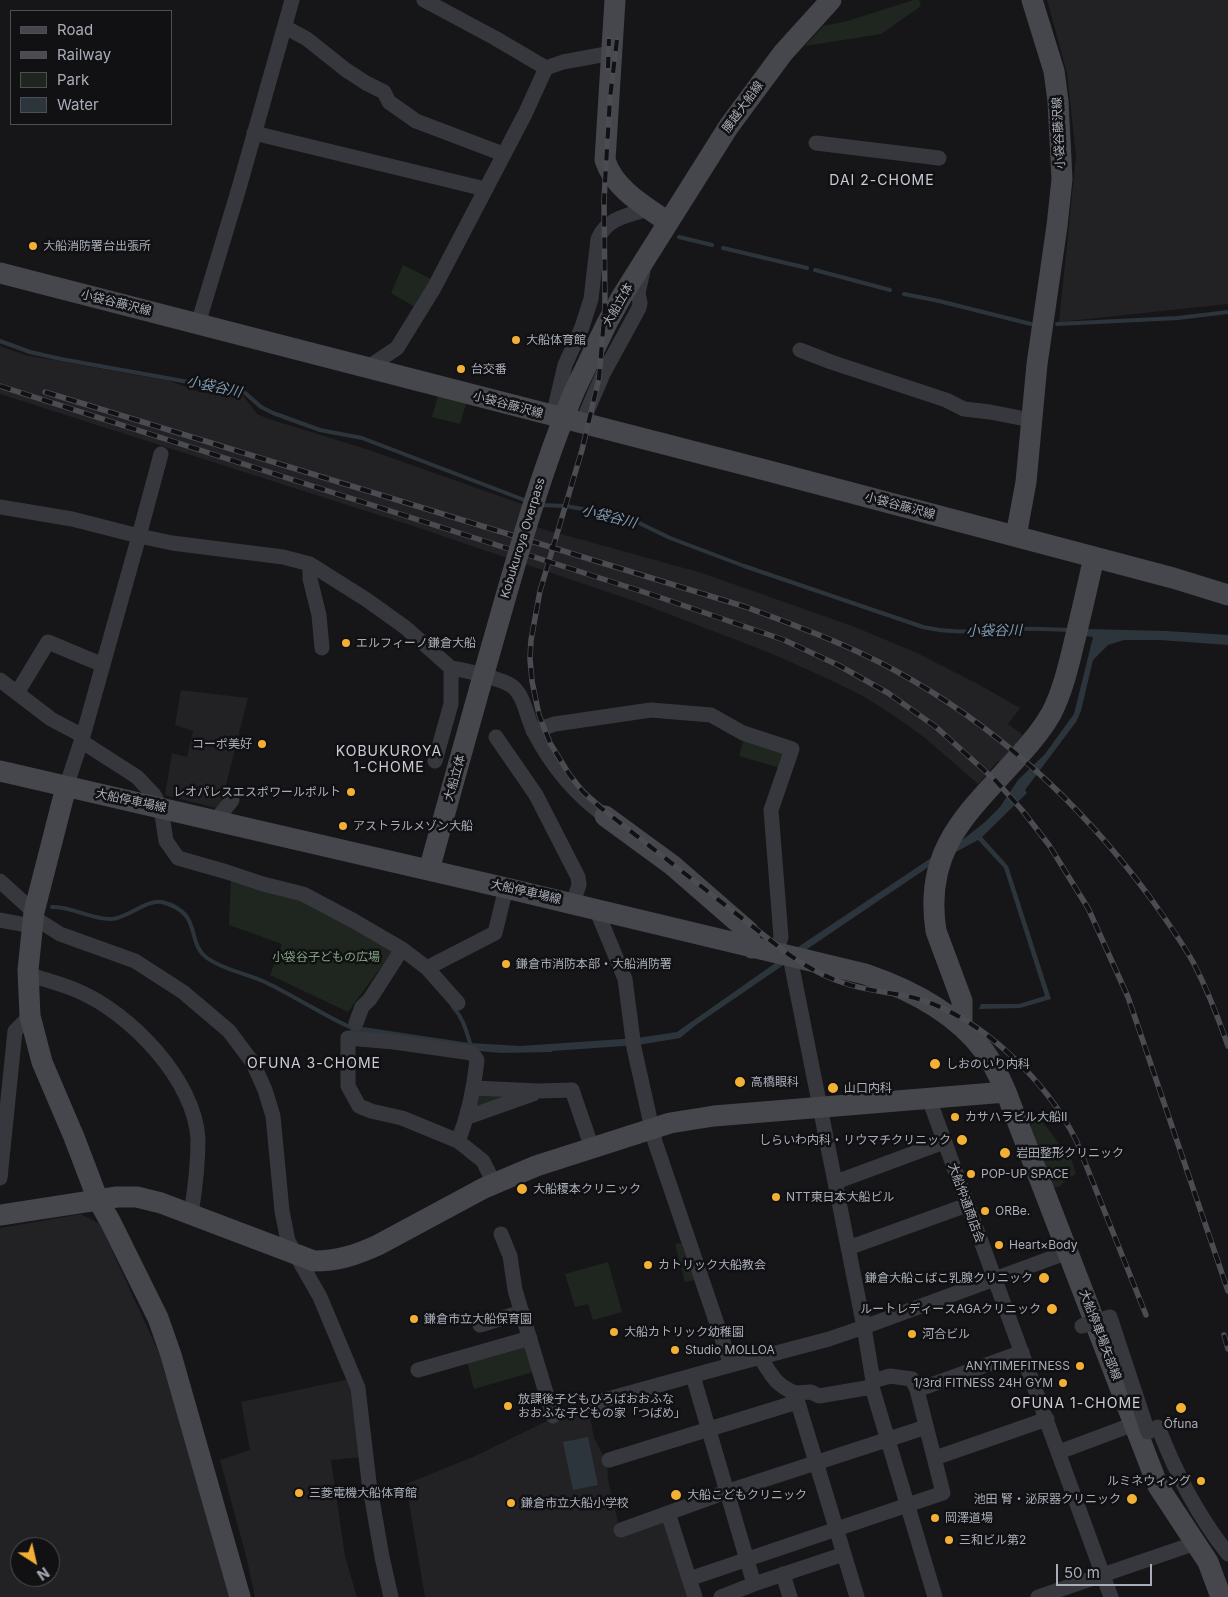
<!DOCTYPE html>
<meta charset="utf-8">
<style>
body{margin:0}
#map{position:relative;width:1228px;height:1597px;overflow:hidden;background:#161618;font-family:Inter,sans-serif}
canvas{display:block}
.legend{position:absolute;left:10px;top:10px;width:162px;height:115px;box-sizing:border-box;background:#111113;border:1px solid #4d4f55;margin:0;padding:6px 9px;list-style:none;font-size:15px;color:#a8adb8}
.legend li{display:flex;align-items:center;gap:10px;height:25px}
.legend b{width:25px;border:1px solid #4d4f55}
.north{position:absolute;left:10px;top:1537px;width:50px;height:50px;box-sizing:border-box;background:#111113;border:1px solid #4d4f55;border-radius:50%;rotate:145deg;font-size:14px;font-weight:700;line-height:20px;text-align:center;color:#a8adb8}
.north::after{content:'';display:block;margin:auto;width:18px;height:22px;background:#f2b134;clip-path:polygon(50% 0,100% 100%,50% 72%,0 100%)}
.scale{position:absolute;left:1056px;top:1564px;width:96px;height:22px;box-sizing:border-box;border:2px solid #a8adb8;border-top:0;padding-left:6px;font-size:15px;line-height:18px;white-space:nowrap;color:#a8adb8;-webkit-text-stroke:4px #111113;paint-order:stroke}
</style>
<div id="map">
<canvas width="1228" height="1597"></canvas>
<ul class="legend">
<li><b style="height:6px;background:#45474d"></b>Road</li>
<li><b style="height:6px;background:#4a4c52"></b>Railway</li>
<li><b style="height:14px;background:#1e261f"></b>Park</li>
<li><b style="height:14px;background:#2c353c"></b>Water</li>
</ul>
<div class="north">N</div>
<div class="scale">50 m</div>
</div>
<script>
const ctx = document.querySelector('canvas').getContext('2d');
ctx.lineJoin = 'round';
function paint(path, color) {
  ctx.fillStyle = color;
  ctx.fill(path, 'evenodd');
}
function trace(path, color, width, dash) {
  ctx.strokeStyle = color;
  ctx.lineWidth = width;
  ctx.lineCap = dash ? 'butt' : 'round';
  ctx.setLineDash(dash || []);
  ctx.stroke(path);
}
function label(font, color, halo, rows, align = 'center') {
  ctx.font = font + ' Inter,"Noto Sans JP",sans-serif';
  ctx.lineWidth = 5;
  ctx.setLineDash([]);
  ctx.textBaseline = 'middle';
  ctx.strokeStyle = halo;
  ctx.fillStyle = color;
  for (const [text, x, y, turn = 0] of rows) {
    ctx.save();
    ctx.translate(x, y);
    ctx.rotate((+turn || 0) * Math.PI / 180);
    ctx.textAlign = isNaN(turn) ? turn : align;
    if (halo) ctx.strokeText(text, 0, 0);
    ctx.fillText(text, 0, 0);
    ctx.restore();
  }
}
const built = new Path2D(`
 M1047 0H1228V304L1059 322 1076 156 1067 73Z
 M0 346 25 355 170 381 200 392 242 394 257 414 266 418 369 450 536 509 532 526 702 573 855 627 917 653 978 684 1020 708 1008 724 1026 737 1003 765 998 761 978 784 925 738 893 715 863 696 824 677 770 653 640 603 413 526 0 394Z
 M181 690 248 698 221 804 216 808 165 795 172 753 187 757 193 731 175 725Z
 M81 1214 100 1224 163 1362 233 1597H0V1228ZM20 1547H50V1577H20Z
 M350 1379 363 1457 331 1460 345 1556 357 1597H255L247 1560 220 1460 250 1450 241 1402Z
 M589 1411 594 1438 607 1463 608 1480 621 1535 663 1521 667 1523 691 1597H425L406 1484 473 1457 551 1419H558Z`);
const green = new Path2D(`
 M914 0H919L921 6 881 34 805 46 823 26 847 21Z
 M403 265 435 281 418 309 391 293Z
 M439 392 467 400 460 424 432 417Z
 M744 738 785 753 780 768 739 756Z
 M231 877 301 898 394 949 348 1012 270 975 282 944 229 925Z
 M480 1094 512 1095 477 1109 476 1105Z
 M1037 1119 1042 1121 1072 1161 1076 1174 1067 1179 1059 1187H1054L1053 1185 1030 1127 1032 1122Z
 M681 1243 694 1280 685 1282 675 1244Z
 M608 1262 622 1312 593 1320 588 1304 575 1307 565 1274Z
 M521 1345 527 1348 533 1372 474 1389 467 1362Z`);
const water = new Path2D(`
 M1087 629 1167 631 1228 635V645L1160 640H1124L1108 645 1093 660 1081 711 1076 722 1025 790 1027 793 982 837 1008 866 1051 999 1020 1008 979 1009 981 1004H1019L1045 996 1004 868 978 840 930 866 782 966 696 1025 680 1038 638 1045 552 1051V1052L501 1053 478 1051 348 1032 356 1026 470 1043 520 1046 637 1038 677 1032 801 945 934 856 961 841 985 822 1000 807 1018 780 1045 754 1074 714 1093 637 1085 636Z
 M588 1437 598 1485 573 1490 563 1442Z`);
const stream = new Path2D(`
 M679 237 712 245
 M723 248 807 268
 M815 270 890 290
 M904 294 939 301 1031 324
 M1057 324 1178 318 1228 312
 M0 341 30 352 61 359 244 392 261 407 273 413 320 430 362 438 527 501
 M541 505 566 506 599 512 633 520 670 538 744 566 923 627C952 634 979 631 1008 629 1028 628 1049 629 1070 630
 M52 907C72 906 91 920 112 919 128 918 147 899 162 902 204 913 185 942 207 958 225 971 247 973 267 983 296 997 324 1016 354 1029
 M453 1007C464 1019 466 1031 471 1046`);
const street = new Path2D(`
 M424 0 495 38 546 68
 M285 27 307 39 346 70 366 83 384 92 389 102 416 121 503 154
 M254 133 485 189
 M816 143 939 158
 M198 324 239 188 292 0
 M800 350 831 362 946 400 964 409 990 412 1031 420
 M367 368 397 348 434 288 525 114 546 68 563 62 612 53
 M553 416 565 365 582 327 591 299 598 239C606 218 629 215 649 209
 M582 423 603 374 639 308 640 303 638 293 643 271
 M161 454 139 536 172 543 283 557 310 564 367 600 406 628 451 668C464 670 504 679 513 687 525 697 527 719 534 732 551 765 575 794 605 816
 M0 507 72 519 139 536 83 736 66 787
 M310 564V579L319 615 322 648
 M0 680 51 719 83 736
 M17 693 48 642 103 665
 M533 731 555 724 651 710 711 715 743 733 792 749 771 810 781 937 776 953
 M496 737 536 795 578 877 579 885 573 903
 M81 741 137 777 154 795 161 808 166 841 178 858 227 872 263 884 303 894 354 921 402 949 427 968 495 933 506 888
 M435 761 451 704V668
 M216 820 232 800
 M0 881 34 912 38 920 60 934 135 961 183 992 229 1031 253 1063 265 1090 273 1116 282 1211 288 1241 320 1297 358 1388 369 1482 382 1557 391 1597
 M596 909 625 979 634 1048 655 1142 731 1365 829 1339 864 1327 873 1381 872 1387 935 1597
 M0 920 32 926
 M790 957 864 1327 1068 1252
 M427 968 458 1003
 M28 974C45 980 62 984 78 991 130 1013 195 1080 198 1139 198 1163 195 1190 191 1214
 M356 1023 362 1007 370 999 402 949
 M474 1088 539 1091 572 1090 592 1148
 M929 1099 1111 1597
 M468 1117 533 1094
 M458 1141C469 1114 474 1089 477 1060L472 1053 394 1042 348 1038V1086L359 1106 371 1111 402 1118 458 1141 483 1161 494 1183
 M0 1178 15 1031 30 1016
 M836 1182 944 1142
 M501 1234 510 1256 515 1290 553 1416
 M848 1248 967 1205
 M480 1325 522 1312
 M760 1357C771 1374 775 1385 795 1393L857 1597
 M418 1370 530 1338
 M693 1376 754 1584
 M917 1390 1022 1352
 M795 1393 811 1392 819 1396 872 1387
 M592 1407 604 1400 731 1365
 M1059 1452 1134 1424
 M935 1458 1047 1419
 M609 1460 797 1402
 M668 1513 695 1597
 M621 1530 726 1492 926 1427
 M783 1574 790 1597
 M689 1579 943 1493 917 1390 912 1379 890 1376 873 1381
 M721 1597 754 1584 844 1554
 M1038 1597 1196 1543`);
const secondary = new Path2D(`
 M615 0 605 160C614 189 645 206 668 222
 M0 273 769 471 1173 578 1228 595
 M574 392 607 323 622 296 729 126 783 53 831 0
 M1016 536 1026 482 1037 364 1057 226 1062 179 1058 101 1054 71 1032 0
 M0 771 506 888 865 974C909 989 956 1013 984 1051 993 1063 1000 1078 1006 1092L1158 1486 1208 1562 1221 1597
 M66 787 34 912 28 970 30 1016 42 1062 74 1137 98 1200 110 1221 158 1318 171 1355 240 1597
 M605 816 672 865 748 931 752 948
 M429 870 480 687
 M962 1027V1001L936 931C923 848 969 812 1018 757 1030 744 1042 730 1051 714 1063 691 1069 664 1075 639 1082 611 1088 584 1094 557
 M0 1215 117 1197H137L161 1203 314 1261C338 1261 356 1255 378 1245L484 1188 536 1166 670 1123 714 1116 1006 1092`);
const rail = new Path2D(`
 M617 40 610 98 604 200 605 307 599 378 582 450 540 591 531 640 530 659 532 681 539 715 550 743 569 774 583 792 601 808 784 951C802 964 822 976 844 983 869 992 896 992 922 1000 984 1020 1047 1082 1076 1140L1146 1315
 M608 68 609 39
 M0 386 653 595 784 640 838 665 888 693 936 727 996 781 1022 810 1049 845 1088 908 1128 997 1228 1291
 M45 392 746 607C797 626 849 645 896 671 996 726 1081 804 1149 896 1164 917 1180 939 1193 962 1207 989 1218 1017 1228 1046
 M1224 1335 1228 1349`);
const streetBridge = new Path2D(`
 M1082 1326 1110 1317 1148 1432 1158 1427C1177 1475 1196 1513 1228 1554`);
const secondaryBridge = new Path2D(`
 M480 687C509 587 534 488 574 392`);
const markers = [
 [33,246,5,"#f2b134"],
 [516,340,5,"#f2b134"],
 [461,369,5,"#f2b134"],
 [346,643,5,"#f2b134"],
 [262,744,5,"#f2b134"],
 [351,792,5,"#f2b134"],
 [343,826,5,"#f2b134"],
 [506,964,5,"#f2b134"],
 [935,1064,6,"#f2b134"],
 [740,1082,6,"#f2b134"],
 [833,1088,6,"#f2b134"],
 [955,1117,5,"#f2b134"],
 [962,1140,6,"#f2b134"],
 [1005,1153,6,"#f2b134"],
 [971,1174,5,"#f2b134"],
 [522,1189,6,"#f2b134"],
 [776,1197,5,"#f2b134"],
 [985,1211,5,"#f2b134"],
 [999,1245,5,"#f2b134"],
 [648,1265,5,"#f2b134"],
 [1044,1278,6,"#f2b134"],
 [1052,1309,6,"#f2b134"],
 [414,1319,5,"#f2b134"],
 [614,1332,5,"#f2b134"],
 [912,1334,5,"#f2b134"],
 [675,1350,5,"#f2b134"],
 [1080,1366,5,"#f2b134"],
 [1063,1383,5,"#f2b134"],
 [508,1406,5,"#f2b134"],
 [1181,1408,6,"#f2b134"],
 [1201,1481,5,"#f2b134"],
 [299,1493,5,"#f2b134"],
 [676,1495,6,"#f2b134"],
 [1132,1499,6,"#f2b134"],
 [511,1503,5,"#f2b134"],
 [935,1518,5,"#f2b134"],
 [949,1540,5,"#f2b134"]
];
const streetNames = [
 ["腰越大船線",743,107,-54],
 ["小袋谷藤沢線",1059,133,-93],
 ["小袋谷藤沢線",116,303,14],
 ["大船立体",618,305,-60],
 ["小袋谷藤沢線",508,405,15],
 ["小袋谷藤沢線",900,506,15],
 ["Kobukuroya Overpass",523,538,-73],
 ["大船立体",455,778,-74],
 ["大船停車場線",131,801,12],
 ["大船停車場線",526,892,13],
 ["大船仲通商店会",966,1203,70],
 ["大船停車場矢部線",1100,1335,69]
];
const poiNames = [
 ["大船消防署台出張所",43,246],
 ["大船体育館",526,340],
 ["台交番",471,369],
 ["エルフィーノ鎌倉大船",356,643],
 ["コーポ美好",252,744,"right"],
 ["レオパレスエスポワールポルト",341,792,"right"],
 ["アストラルメゾン大船",353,826],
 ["鎌倉市消防本部・大船消防署",516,964],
 ["しおのいり内科",946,1064],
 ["高橋眼科",751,1082],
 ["山口内科",844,1088],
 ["カサハラビル大船Ⅱ",965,1117],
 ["しらいわ内科・リウマチクリニック",951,1140,"right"],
 ["岩田整形クリニック",1016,1153],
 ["POP-UP SPACE",981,1174],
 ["大船榎本クリニック",533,1189],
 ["NTT東日本大船ビル",786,1197],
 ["ORBe.",995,1211],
 ["Heart×Body",1009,1245],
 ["カトリック大船教会",658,1265],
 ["鎌倉大船こばこ乳腺クリニック",1033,1278,"right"],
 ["ルートレディースAGAクリニック",1041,1309,"right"],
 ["鎌倉市立大船保育園",424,1319],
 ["大船カトリック幼稚園",624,1332],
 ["河合ビル",922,1334],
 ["Studio MOLLOA",685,1350],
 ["ANYTIMEFITNESS",1070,1366,"right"],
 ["1/3rd FITNESS 24H GYM",1053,1383,"right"],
 ["放課後子どもひろばおおふな",518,1399],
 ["おおふな子どもの家「つばめ」",518,1413],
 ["Ōfuna",1181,1424,"center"],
 ["ルミネウィング",1191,1481,"right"],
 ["三菱電機大船体育館",309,1493],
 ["大船こどもクリニック",687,1495],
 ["池田 腎・泌尿器クリニック",1121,1499,"right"],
 ["鎌倉市立大船小学校",521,1503],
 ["岡澤道場",945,1518],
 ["三和ビル第2",959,1540]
];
const parkNames = [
 ["小袋谷子どもの広場",326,957]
];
const neighbourhoodNames = [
 ["DAI 2-CHOME",882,181],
 ["KOBUKUROYA",389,752],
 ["1-CHOME",389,768],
 ["OFUNA 3-CHOME",314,1064],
 ["OFUNA 1-CHOME",1076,1404]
];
const waterNames = [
 ["小袋谷川",214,387,12],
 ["小袋谷川",609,517,14],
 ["小袋谷川",994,631,-1]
];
paint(built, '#222225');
paint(green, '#1e261f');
paint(water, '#2c353c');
trace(stream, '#2c353c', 4);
trace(street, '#37383d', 15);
trace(secondary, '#45474d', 21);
trace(rail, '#4a4c52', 5.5);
trace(rail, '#111113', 4, [11]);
trace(streetBridge, '#37383d', 15);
trace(secondaryBridge, '#45474d', 21);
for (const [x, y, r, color] of markers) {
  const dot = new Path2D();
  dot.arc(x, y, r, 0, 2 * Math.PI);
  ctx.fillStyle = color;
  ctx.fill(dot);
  trace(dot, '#111113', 2);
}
label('12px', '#a8adb8', '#111113', streetNames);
label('12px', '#a8adb8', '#111113', poiNames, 'left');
label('12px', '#7fa381', '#111113', parkNames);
ctx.letterSpacing = '1px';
label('14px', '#c9ccd4', '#111113', neighbourhoodNames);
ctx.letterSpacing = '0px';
label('italic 14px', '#7f9bb3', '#111113', waterNames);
</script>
